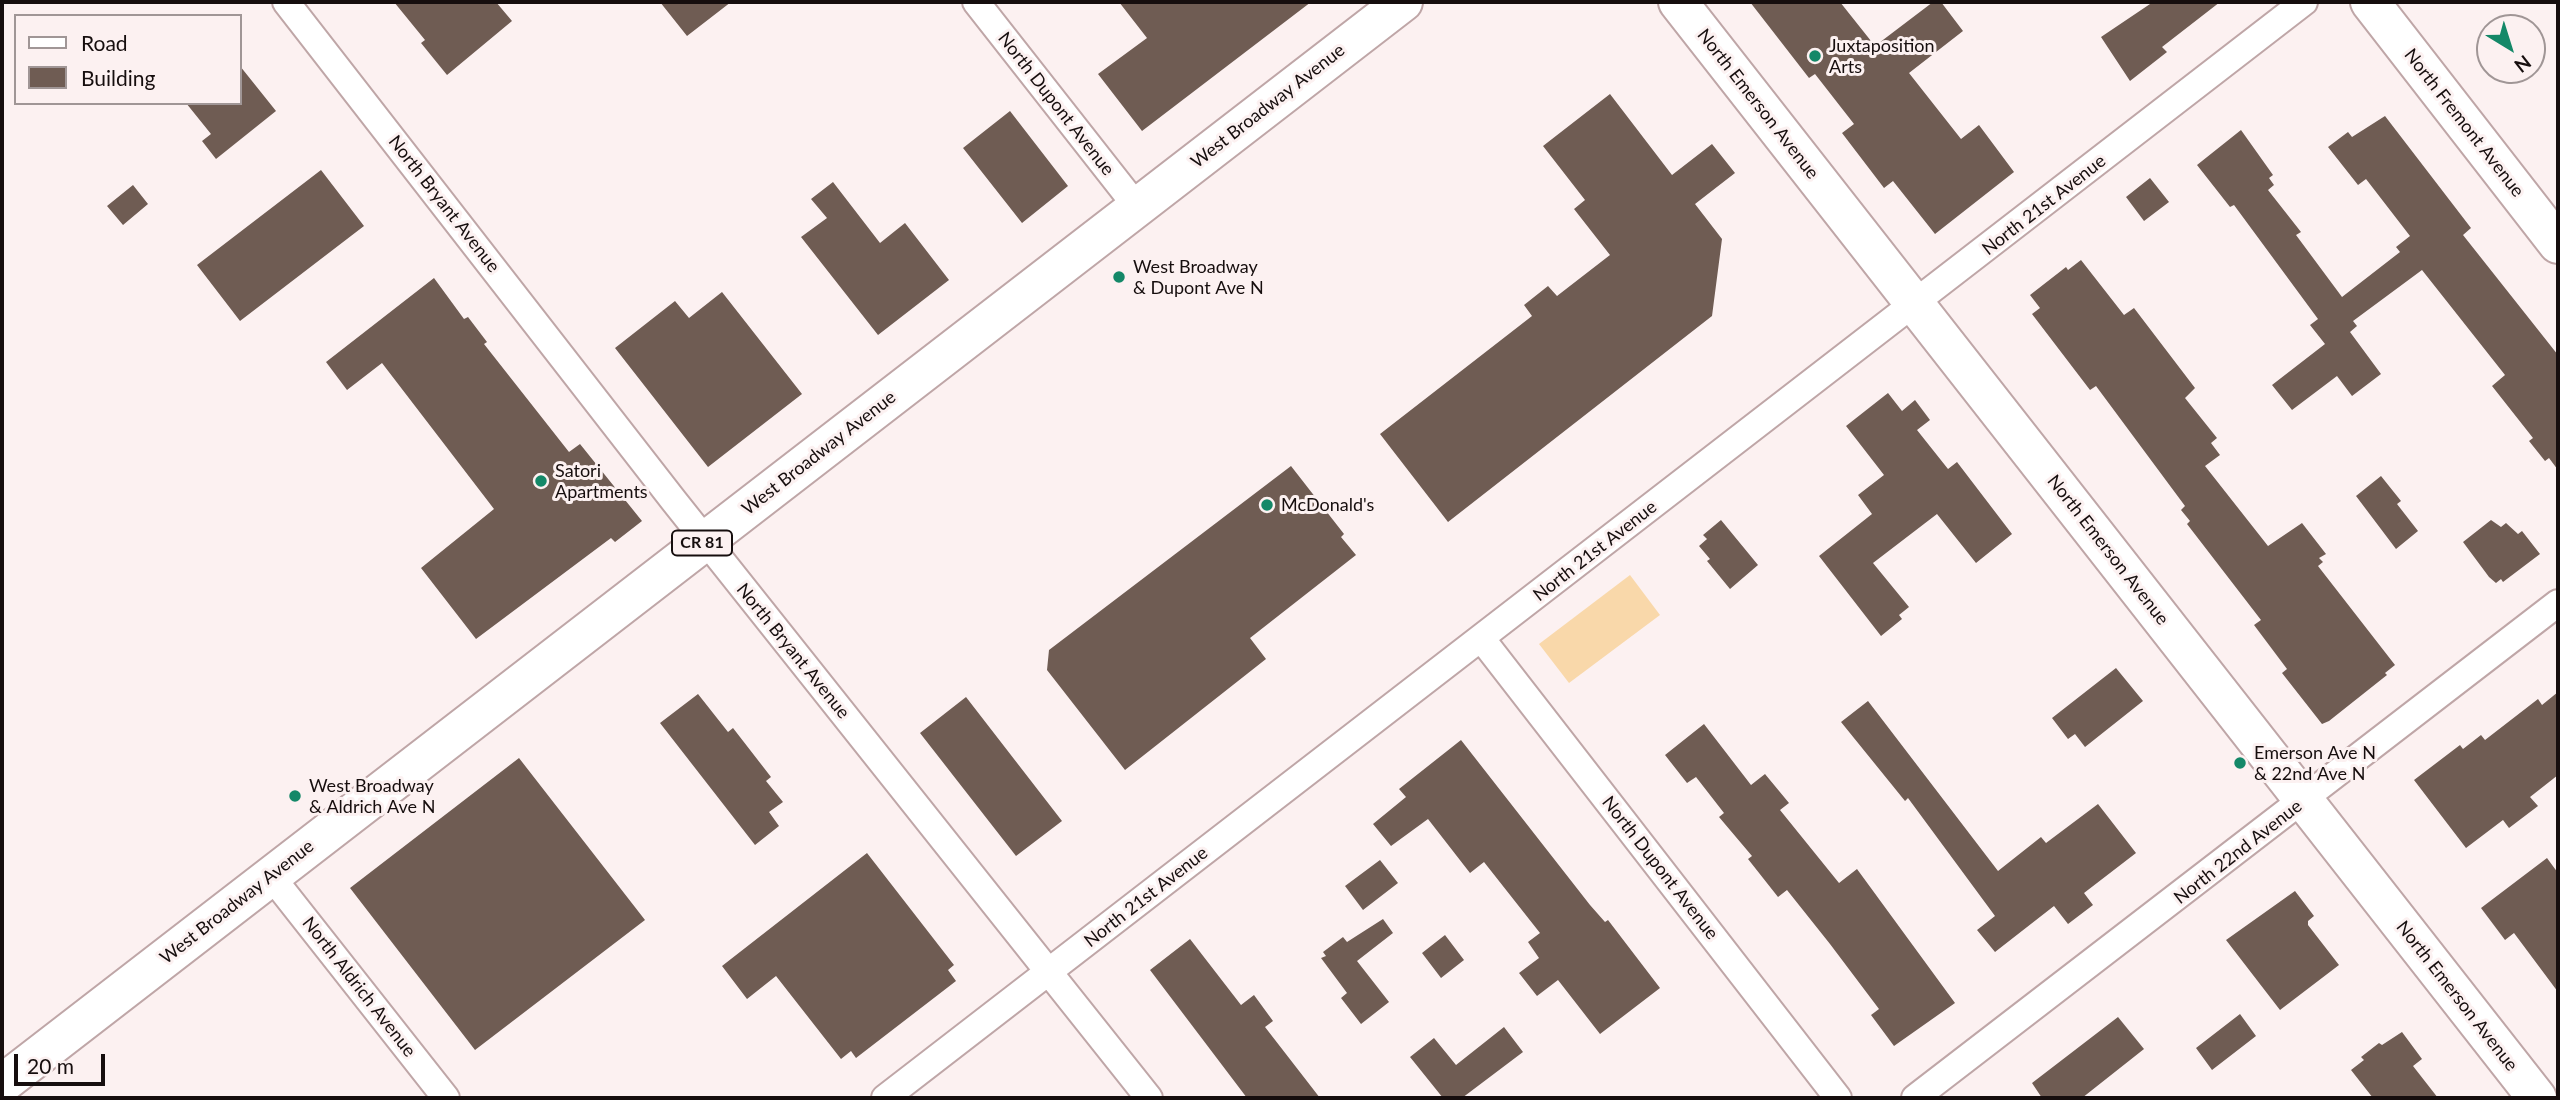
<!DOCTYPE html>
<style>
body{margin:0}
#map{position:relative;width:2560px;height:1100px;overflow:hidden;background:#fcf1f1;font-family:Lato,sans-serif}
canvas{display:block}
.frame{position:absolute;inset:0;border:4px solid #160e0e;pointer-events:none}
.legend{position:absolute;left:14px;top:14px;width:228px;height:91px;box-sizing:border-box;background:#fcf1f1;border:2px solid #a09696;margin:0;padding:9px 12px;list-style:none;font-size:21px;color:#160e0e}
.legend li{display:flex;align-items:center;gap:14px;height:35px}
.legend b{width:35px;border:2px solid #a09696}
.north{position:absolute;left:2476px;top:14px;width:70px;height:70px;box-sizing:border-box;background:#fcf1f1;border:2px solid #a09696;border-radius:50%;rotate:142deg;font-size:19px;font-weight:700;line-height:28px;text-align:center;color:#160e0e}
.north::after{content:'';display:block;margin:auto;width:24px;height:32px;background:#148868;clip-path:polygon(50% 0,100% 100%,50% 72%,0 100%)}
.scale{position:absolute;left:14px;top:1054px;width:91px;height:32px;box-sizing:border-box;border:4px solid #160e0e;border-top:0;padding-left:9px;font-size:21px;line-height:24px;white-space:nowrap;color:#160e0e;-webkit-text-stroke:5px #fcf1f1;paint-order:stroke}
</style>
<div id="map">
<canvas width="2560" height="1100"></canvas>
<div class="frame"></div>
<ul class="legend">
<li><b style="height:9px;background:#fff"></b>Road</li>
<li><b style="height:19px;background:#6f5c53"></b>Building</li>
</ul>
<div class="north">N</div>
<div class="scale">20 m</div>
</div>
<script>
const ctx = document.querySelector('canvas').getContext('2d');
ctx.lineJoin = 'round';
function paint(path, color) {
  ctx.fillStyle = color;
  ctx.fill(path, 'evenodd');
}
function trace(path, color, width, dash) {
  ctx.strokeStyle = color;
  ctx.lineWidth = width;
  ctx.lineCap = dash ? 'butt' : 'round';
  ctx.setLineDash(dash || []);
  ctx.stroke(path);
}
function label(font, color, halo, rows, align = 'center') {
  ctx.font = font + ' Lato,sans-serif';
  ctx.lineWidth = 6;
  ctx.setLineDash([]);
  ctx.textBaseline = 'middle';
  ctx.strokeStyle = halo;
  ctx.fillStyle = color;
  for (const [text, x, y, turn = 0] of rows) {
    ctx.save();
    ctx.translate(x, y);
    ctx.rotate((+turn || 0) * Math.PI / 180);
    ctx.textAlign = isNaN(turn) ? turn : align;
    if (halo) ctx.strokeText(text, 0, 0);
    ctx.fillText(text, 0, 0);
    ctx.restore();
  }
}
const green = new Path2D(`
 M1630 575 1660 615 1569 683 1539 644Z`);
const building = new Path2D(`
 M394 2H496L512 21 447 75 421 43 425 40Z
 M660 2H731L687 36Z
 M1119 2H1311L1142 131 1098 74 1147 38Z
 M1750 2H1840L1875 46 1933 2H1941L1963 31 1909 73 1961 139 1979 125 2014 172 1935 234 1893 181 1884 188 1842 133 1854 124 1815 74 1809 78Z
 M2153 2H2220L2162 47 2167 52 2130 81 2101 37Z
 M240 66 276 111 216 159 202 141 211 134 186 103H240Z
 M1610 94 1672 175 1712 144 1735 173 1695 204 1722 239 1712 316 1448 522 1380 434 1532 316 1524 305 1548 286 1557 296 1610 255 1574 209 1585 200 1543 146Z
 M1010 111 1068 186 1022 223 963 148Z
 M2385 116 2471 228 2463 235 2558 355V470L2549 458 2545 461 2529 441 2533 438 2492 386 2505 375 2422 270 2353 321 2357 326 2350 332 2381 374 2352 396 2337 376 2292 410 2272 385 2325 344 2310 325 2318 319 2234 205 2230 207 2197 165 2241 130 2273 175 2269 178 2274 185 2268 190 2301 232 2296 235 2342 297 2400 252 2396 247 2410 236 2366 179 2358 185 2328 147 2348 132 2352 137Z
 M321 170 364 226 240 321 197 265Z
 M2150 178 2169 202 2144 221 2126 197Z
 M833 182 880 243 905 223 949 280 878 335 801 237 827 218 811 199Z
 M133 185 148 204 123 225 107 206Z
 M2081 260 2124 315 2134 308 2195 388 2185 398 2217 438 2211 443 2220 455 2205 466 2268 546 2302 523 2326 554 2319 558 2323 562 2318 566 2395 665 2385 673 2387 675 2329 721 2322 724 2282 673 2287 669 2254 625 2261 620 2187 524 2190 521 2181 510 2185 506 2096 386 2090 390 2032 314 2040 308 2030 295 2066 267 2068 270Z
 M434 278 464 319 468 317 487 342 484 344 569 452 580 444 642 521 615 542 611 538 476 639 421 568 494 509 382 363 347 390 326 362Z
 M722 292 802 394 708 467 615 348 675 301 689 318Z
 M1888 393 1902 411 1915 400 1930 420 1917 430 1948 469 1957 462 2012 534 1976 563 1937 514 1873 563 1909 607 1899 615 1902 619 1881 636 1819 556 1872 514 1858 495 1884 475 1846 426Z
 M1291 466 1344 534 1341 537 1356 555 1250 638 1266 659 1125 770 1047 670 1049 650Z
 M2381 476 2401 501 2397 504 2418 531 2396 549 2356 496Z
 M1721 520 1758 565 1730 589 1707 561 1710 559 1699 546 1707 539 1703 535Z
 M2491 520 2501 527 2506 523 2518 534 2522 531 2540 554 2503 582 2501 579 2496 583 2489 577 2463 542Z
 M2116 668 2143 701 2085 747 2075 734 2068 739 2052 718Z
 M2558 692V775L2530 797 2538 806 2509 828 2503 820 2466 848 2414 780 2460 745 2463 749 2481 735 2485 740 2538 699 2542 705Z
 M698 694 728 732 733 728 771 777 766 781 783 802 769 812 779 826 755 845 660 723Z
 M966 697 1062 821 1016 856 920 733Z
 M1868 701 1998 871 2041 837 2046 843 2098 804 2136 853 2084 893 2093 905 2068 924 2054 906 1995 952 1977 930 1995 916 1908 798 1905 801 1841 722Z
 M1704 724 1751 785 1765 774 1789 803 1780 810 1839 883 1857 869 1955 1003 1894 1046 1871 1015 1879 1009 1830 944 1787 890 1778 897 1748 859 1752 856 1719 817 1724 813 1696 777 1687 783 1665 755Z
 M1461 740 1590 905 1605 922 1608 920 1660 988 1600 1034 1558 980 1537 996 1519 973 1539 958 1528 942 1540 933 1484 862 1470 873 1428 819 1391 846 1373 824 1406 797 1399 789Z
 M519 758 645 920 475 1050 350 888Z
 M867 853 954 965 948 970 956 981 856 1058 851 1051 841 1059 776 976 747 999 722 966Z
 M2547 858 2558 873V992L2514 933 2505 940 2481 908Z
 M1380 860 1398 883 1363 910 1345 886Z
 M2295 891 2314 916 2308 921V925L2339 965 2280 1010 2226 940Z
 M1383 919 1393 933 1357 961 1389 1002 1361 1024 1341 998 1347 993 1321 958 1326 956 1323 952 1343 937 1347 942Z
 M1445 935 1464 960 1441 978 1422 953Z
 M1190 939 1241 1005 1254 995 1273 1021 1265 1027 1320 1098H1247L1150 970Z
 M2240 1014 2256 1036 2212 1070 2196 1048Z
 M2118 1017 2144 1049 2082 1098H2042L2032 1083Z
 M1504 1027 1523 1052 1462 1098H1443L1410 1057 1434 1038 1456 1065Z
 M2402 1032 2422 1059 2413 1066 2438 1098H2373L2351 1070 2364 1060 2361 1057 2379 1043 2382 1045Z`);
const street = new Path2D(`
 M286 2 674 501 1149 1098
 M976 2 1137 207
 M1481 638 1838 1098
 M271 876 446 1098
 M885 1098 2304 2
 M1915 1098 2558 603`);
const secondary = new Path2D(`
 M1678 2 2537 1098
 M2370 2 2558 244`);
const primary = new Path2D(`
 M2 1084 1403 2`);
const markers = [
 [1815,56,7,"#148868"],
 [1119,277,7,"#148868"],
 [541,481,7,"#148868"],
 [1267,505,7,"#148868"],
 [2240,763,7,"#148868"],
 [295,796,7,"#148868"]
];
const shields = [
 [702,543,60]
];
const shieldNames = [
 ["CR 81",702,543]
];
const poiNames = [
 ["Juxtaposition",1829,46],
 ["Arts",1829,67],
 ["West Broadway",1133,267],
 ["& Dupont Ave N",1133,288],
 ["Satori",555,471],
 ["Apartments",555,492],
 ["McDonald's",1281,505],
 ["Emerson Ave N",2254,753],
 ["& 22nd Ave N",2254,774],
 ["West Broadway",309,786],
 ["& Aldrich Ave N",309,807]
];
const streetNames = [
 ["North Dupont Avenue",1056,104,52],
 ["North Emerson Avenue",1758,104,52],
 ["West Broadway Avenue",1268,106,-38],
 ["North Fremont Avenue",2464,123,52],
 ["North Bryant Avenue",444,204,52],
 ["North 21st Avenue",2044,205,-38],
 ["West Broadway Avenue",819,453,-38],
 ["North Emerson Avenue",2108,550,52],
 ["North 21st Avenue",1595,551,-38],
 ["North Bryant Avenue",793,651,51],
 ["North 22nd Avenue",2238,852,-38],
 ["North Dupont Avenue",1660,868,52],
 ["North 21st Avenue",1146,897,-38],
 ["West Broadway Avenue",237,902,-38],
 ["North Aldrich Avenue",359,987,52],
 ["North Emerson Avenue",2457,996,52]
];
paint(green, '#f9d8aa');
paint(building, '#6f5c53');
trace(street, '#bfa6a7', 30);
trace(secondary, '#bfa6a7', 42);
trace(primary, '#bfa6a7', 42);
trace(street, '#fff', 26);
trace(secondary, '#fff', 38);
trace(primary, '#fff', 38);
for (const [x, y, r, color] of markers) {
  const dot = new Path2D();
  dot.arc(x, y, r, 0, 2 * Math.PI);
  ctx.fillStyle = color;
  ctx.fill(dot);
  trace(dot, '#fcf1f1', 2.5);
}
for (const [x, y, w] of shields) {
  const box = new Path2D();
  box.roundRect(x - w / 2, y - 12.5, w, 25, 5);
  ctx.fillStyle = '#fcf1f1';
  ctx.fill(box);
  trace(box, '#160e0e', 2);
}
label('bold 16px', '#160e0e', null, shieldNames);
label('18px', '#160e0e', '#fcf1f1', poiNames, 'left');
label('18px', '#160e0e', '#fcf1f1', streetNames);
</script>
